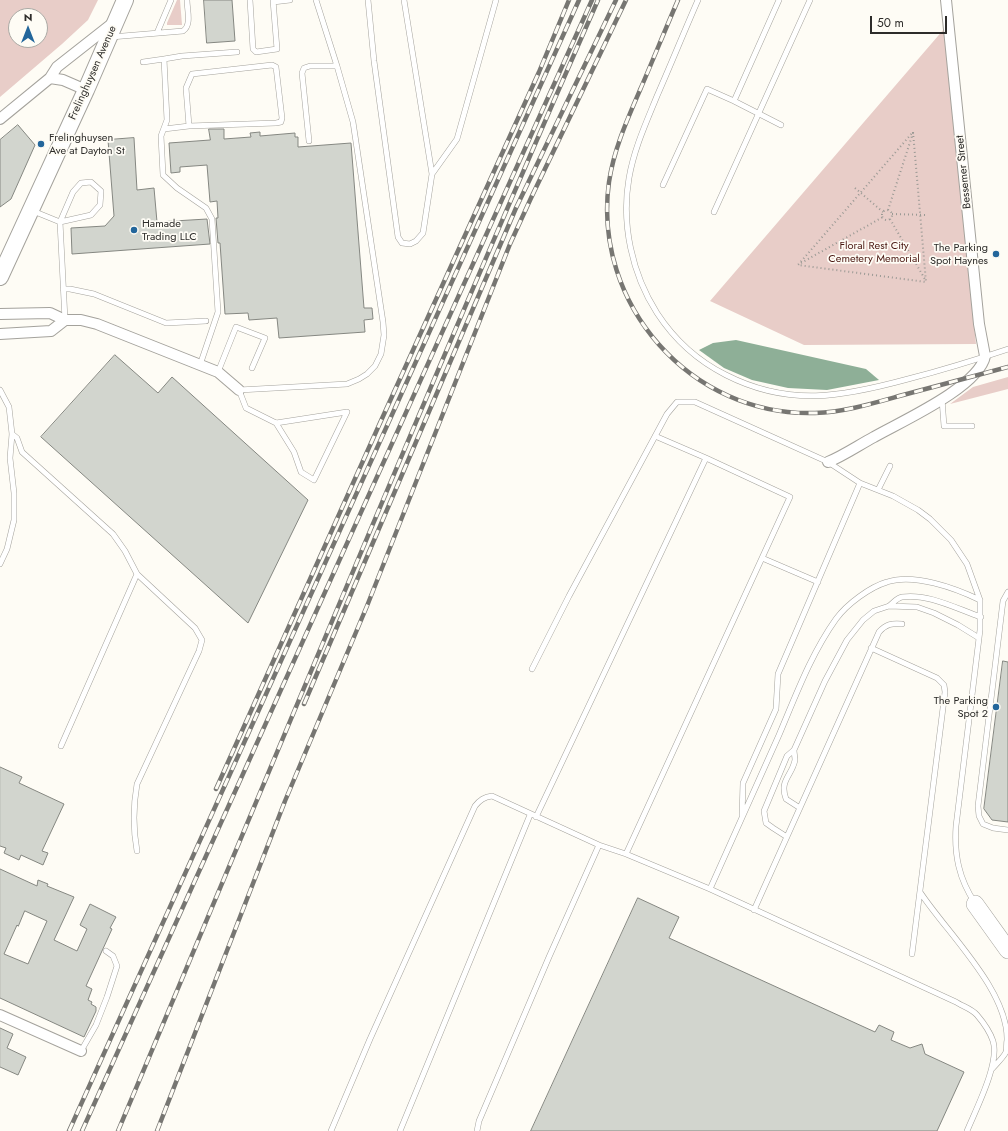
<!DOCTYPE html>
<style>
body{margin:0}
#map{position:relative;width:1008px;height:1131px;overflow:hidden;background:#fefcf5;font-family:Jost,sans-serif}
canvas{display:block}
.north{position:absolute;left:8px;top:8px;width:40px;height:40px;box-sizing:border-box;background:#fefcf5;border:1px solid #aaa9a4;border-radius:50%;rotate:0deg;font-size:11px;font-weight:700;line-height:16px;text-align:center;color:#2d2c2a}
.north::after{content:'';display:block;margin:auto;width:14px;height:18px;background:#23669b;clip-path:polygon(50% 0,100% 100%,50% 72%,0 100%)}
.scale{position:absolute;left:870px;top:16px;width:77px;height:18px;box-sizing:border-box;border:2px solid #2d2c2a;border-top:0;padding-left:5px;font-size:12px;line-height:14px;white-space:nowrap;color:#2d2c2a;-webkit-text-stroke:3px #fefcf5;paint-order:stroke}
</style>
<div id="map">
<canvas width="1008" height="1131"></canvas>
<div class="north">N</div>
<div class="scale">50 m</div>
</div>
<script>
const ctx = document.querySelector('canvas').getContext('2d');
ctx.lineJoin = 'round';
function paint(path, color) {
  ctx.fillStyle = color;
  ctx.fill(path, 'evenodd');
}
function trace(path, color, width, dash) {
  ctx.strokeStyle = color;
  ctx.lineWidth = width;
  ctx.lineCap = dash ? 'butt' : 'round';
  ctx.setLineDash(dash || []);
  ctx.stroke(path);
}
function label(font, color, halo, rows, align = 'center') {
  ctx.font = font + ' Jost,sans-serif';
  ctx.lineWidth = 3.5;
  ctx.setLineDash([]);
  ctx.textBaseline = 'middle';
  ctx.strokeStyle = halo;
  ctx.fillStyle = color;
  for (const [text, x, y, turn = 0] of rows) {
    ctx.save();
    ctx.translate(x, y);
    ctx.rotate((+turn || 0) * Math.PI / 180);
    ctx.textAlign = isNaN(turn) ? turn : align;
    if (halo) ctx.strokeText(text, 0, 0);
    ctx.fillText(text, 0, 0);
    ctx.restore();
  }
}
const green = new Path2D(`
 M0 0H98L88 20 62 44 0 97ZM16 16H40V40H16Z
 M177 0H180L182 25H167V23Z
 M944 29 976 344 804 345 710 301Z
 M1008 377V389L950 404 973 387Z`);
const water = new Path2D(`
 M736 340 866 369 879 380 827 390 788 388 752 380 724 368 699 350 713 343Z`);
const building = new Path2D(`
 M204 0H232L235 41 207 43Z
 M18 125 35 145 11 199 0 207V140Z
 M209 129H224V139L251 137 250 133 260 132V136L295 133V137H298V147L351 143 364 308H372L373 319 364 320 365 332 279 338 277 318 249 320 248 313 225 314 220 243H218L216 218H218L217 201 210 202 207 165 180 167V172L171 173 169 143 210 140Z
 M134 138 137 190 154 188 157 222 207 219 210 244 72 254 71 228 105 226 114 216 108 140Z
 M115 355 158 393 172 377 308 500 248 623 41 437Z
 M1003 661 1008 662V822L992 820 984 809Z
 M0 767 22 777 19 783 64 804 42 851 48 853 43 865 21 855 19 860 4 853 6 848 0 846Z
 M0 869 37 886 38 880 48 884 47 886 74 897 54 940 77 951 87 929 80 925 90 904 116 917 110 928 112 929 86 986 92 989 88 1000 92 1002 91 1004 96 1007V1011L84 1037 0 998ZM25 911 47 921 28 964 4 954 17 925 18 926Z
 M638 898 679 917 669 938 875 1032 879 1025 894 1032 891 1040 910 1048 922 1044 925 1054 964 1072 937 1131H531Z
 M0 1028 13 1034 7 1048 26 1057 18 1075 0 1067Z`);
const path = new Path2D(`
 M913 132 926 282 798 265Z
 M855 188 883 212
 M888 210 913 133
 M882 215a5 5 0 1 1 10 0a5 5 0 1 1-10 0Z
 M892 214 926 215
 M890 219 926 281
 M801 263 883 217`);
const service = new Path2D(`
 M250 0 253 49 256 52 277 49 273 0
 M316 0 337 66
 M368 0 374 61 398 237 402 243 410 244 416 241 423 233 432 174 457 139 496 0
 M404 0 432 174
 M698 0C684 32 671 64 657 96 646 123 634 149 629 178 621 224 632 274 657 313 674 339 698 361 726 375 789 407 842 397 908 379 942 370 975 360 1008 349
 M273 2 290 0
 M157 33 171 0
 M111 37 183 31C192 25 187 10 187 0
 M143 62 164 59
 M734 101 781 125
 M164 129 189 126 186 88 192 74 272 65 276 67 282 118 281 122 276 123 189 126
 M663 185 707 89 734 101 779 0
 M33 211 60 222 91 215 100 205 101 191 91 182 81 183 73 192 60 222 65 320
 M714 212 810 0
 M63 289H70L94 294 166 323 206 321
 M200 365 218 312 212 219 206 208 177 188 163 175 161 136 167 120 164 59 182 56 237 52
 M218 372 236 327 265 338 252 368
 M0 390 9 407 12 434 10 458 14 493V520L7 549 0 564
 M942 399 944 426H972
 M276 423 294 452 301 472 314 480 347 412 276 423 246 408 239 390 347 384 359 379 367 374 375 366 381 354 384 335 383 322 353 122 337 66H310L304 68 302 73 309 141
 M12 434 17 438 22 452 113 534 125 551 137 574 195 628 202 640 199 651 137 784C133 807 133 829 137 851
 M655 436 706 458
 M878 490 890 466
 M762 558 818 582
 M1008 592 1003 601 978 806 979 816 983 824 993 828 1008 830
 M889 606C893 603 897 598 902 597 928 593 957 609 981 617
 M871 648 937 678 944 685 945 692 912 954
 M532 669 569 596 667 414 677 402H695L828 462 860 483 893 496 918 510 930 519 951 540 967 564 980 600V630L956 826C954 855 959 879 975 903
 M61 746 137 574
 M794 750C794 753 795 757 795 760 792 776 779 780 786 799L800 808
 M742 816 743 783 776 709 778 674 860 483
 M536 817 706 458 790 497 626 854
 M787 837 773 828 766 823 764 811 787 756 794 750 825 681 847 640 863 620 874 611 889 606 917 607 934 613 958 625 979 638
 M710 889C733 838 756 786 779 735 796 695 811 654 836 619 847 604 870 587 887 582 914 573 955 588 980 600
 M920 892C947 933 1008 990 1007 1040 1006 1044 1007 1049 1006 1052 1003 1058 996 1064 992 1069
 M754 910 879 632C886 624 892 623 902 624
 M81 1051 96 1025 107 997 117 966 113 956 106 951
 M331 1131 370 1039 475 806C480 800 484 797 492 796L599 845 626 854 710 889 956 1002C962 1006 972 1009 977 1015 983 1022 990 1032 993 1041 1000 1063 976 1109 967 1131
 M400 1131 530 815
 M477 1131 479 1121 549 957 599 845`);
const minor = new Path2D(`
 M50 78 63 80 86 90
 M0 119 50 78 57 67 113 23
 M0 314 50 313 65 320H81L97 324 218 372 239 390
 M0 334 51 331 65 320
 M828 462C843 456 859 445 874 437 900 422 979 387 985 356L979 324 946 0
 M0 1015 81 1051`);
const primary = new Path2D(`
 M0 277 86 90 125 0`);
const trunk = new Path2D(`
 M975 904 1008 950`);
const rail = new Path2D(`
 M678 0C665 30 653 60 640 90 627 120 614 149 609 182 592 304 691 417 815 413 845 412 874 403 903 395 938 386 973 376 1008 367
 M304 704 516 208 616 0
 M216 789 380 423 539 72 569 0
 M69 1131 579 0
 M82 1131 592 0
 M118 1131C277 754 433 375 598 0
 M157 1131 285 801 367 606 510 244 531 198 626 0`);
const markers = [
 [41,144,4,"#23669b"],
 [134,230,4,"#23669b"],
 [996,254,4,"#23669b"],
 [996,707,4,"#23669b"]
];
const streetNames = [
 ["Frelinghuysen Avenue",93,73,-66],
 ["Bessemer Street",964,172,-96]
];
const poiNames = [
 ["Frelinghuysen",49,138],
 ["Ave at Dayton St",49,151],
 ["Hamade",142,224],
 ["Trading LLC",142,237],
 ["The Parking",988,248,"right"],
 ["Spot Haynes",988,261,"right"],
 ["The Parking",988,701,"right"],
 ["Spot 2",988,714,"right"]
];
const parkNames = [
 ["Floral Rest City",874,246],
 ["Cemetery Memorial",874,259]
];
paint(green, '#e8cdc8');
paint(water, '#8eaf97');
paint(building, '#d2d5ce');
trace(building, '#858781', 1);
trace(service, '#a4a29c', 6);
trace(minor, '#a4a29c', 12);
trace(primary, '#a4a29c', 18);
trace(trunk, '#a4a29c', 18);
trace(path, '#9a9994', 2, [1, 3]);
trace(service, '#fff', 5);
trace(minor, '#fff', 10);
trace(primary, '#fff', 16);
trace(trunk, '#fff', 17);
trace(rail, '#777672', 4.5);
trace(rail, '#fefcf5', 3, [9]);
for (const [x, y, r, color] of markers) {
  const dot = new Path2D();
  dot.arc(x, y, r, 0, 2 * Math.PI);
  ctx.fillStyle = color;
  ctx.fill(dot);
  trace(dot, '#fefcf5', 1.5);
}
label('11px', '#2d2c2a', '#fefcf5', streetNames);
label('11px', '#2d2c2a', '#fefcf5', poiNames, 'left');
label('11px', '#4a1711', '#fefcf5', parkNames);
</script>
